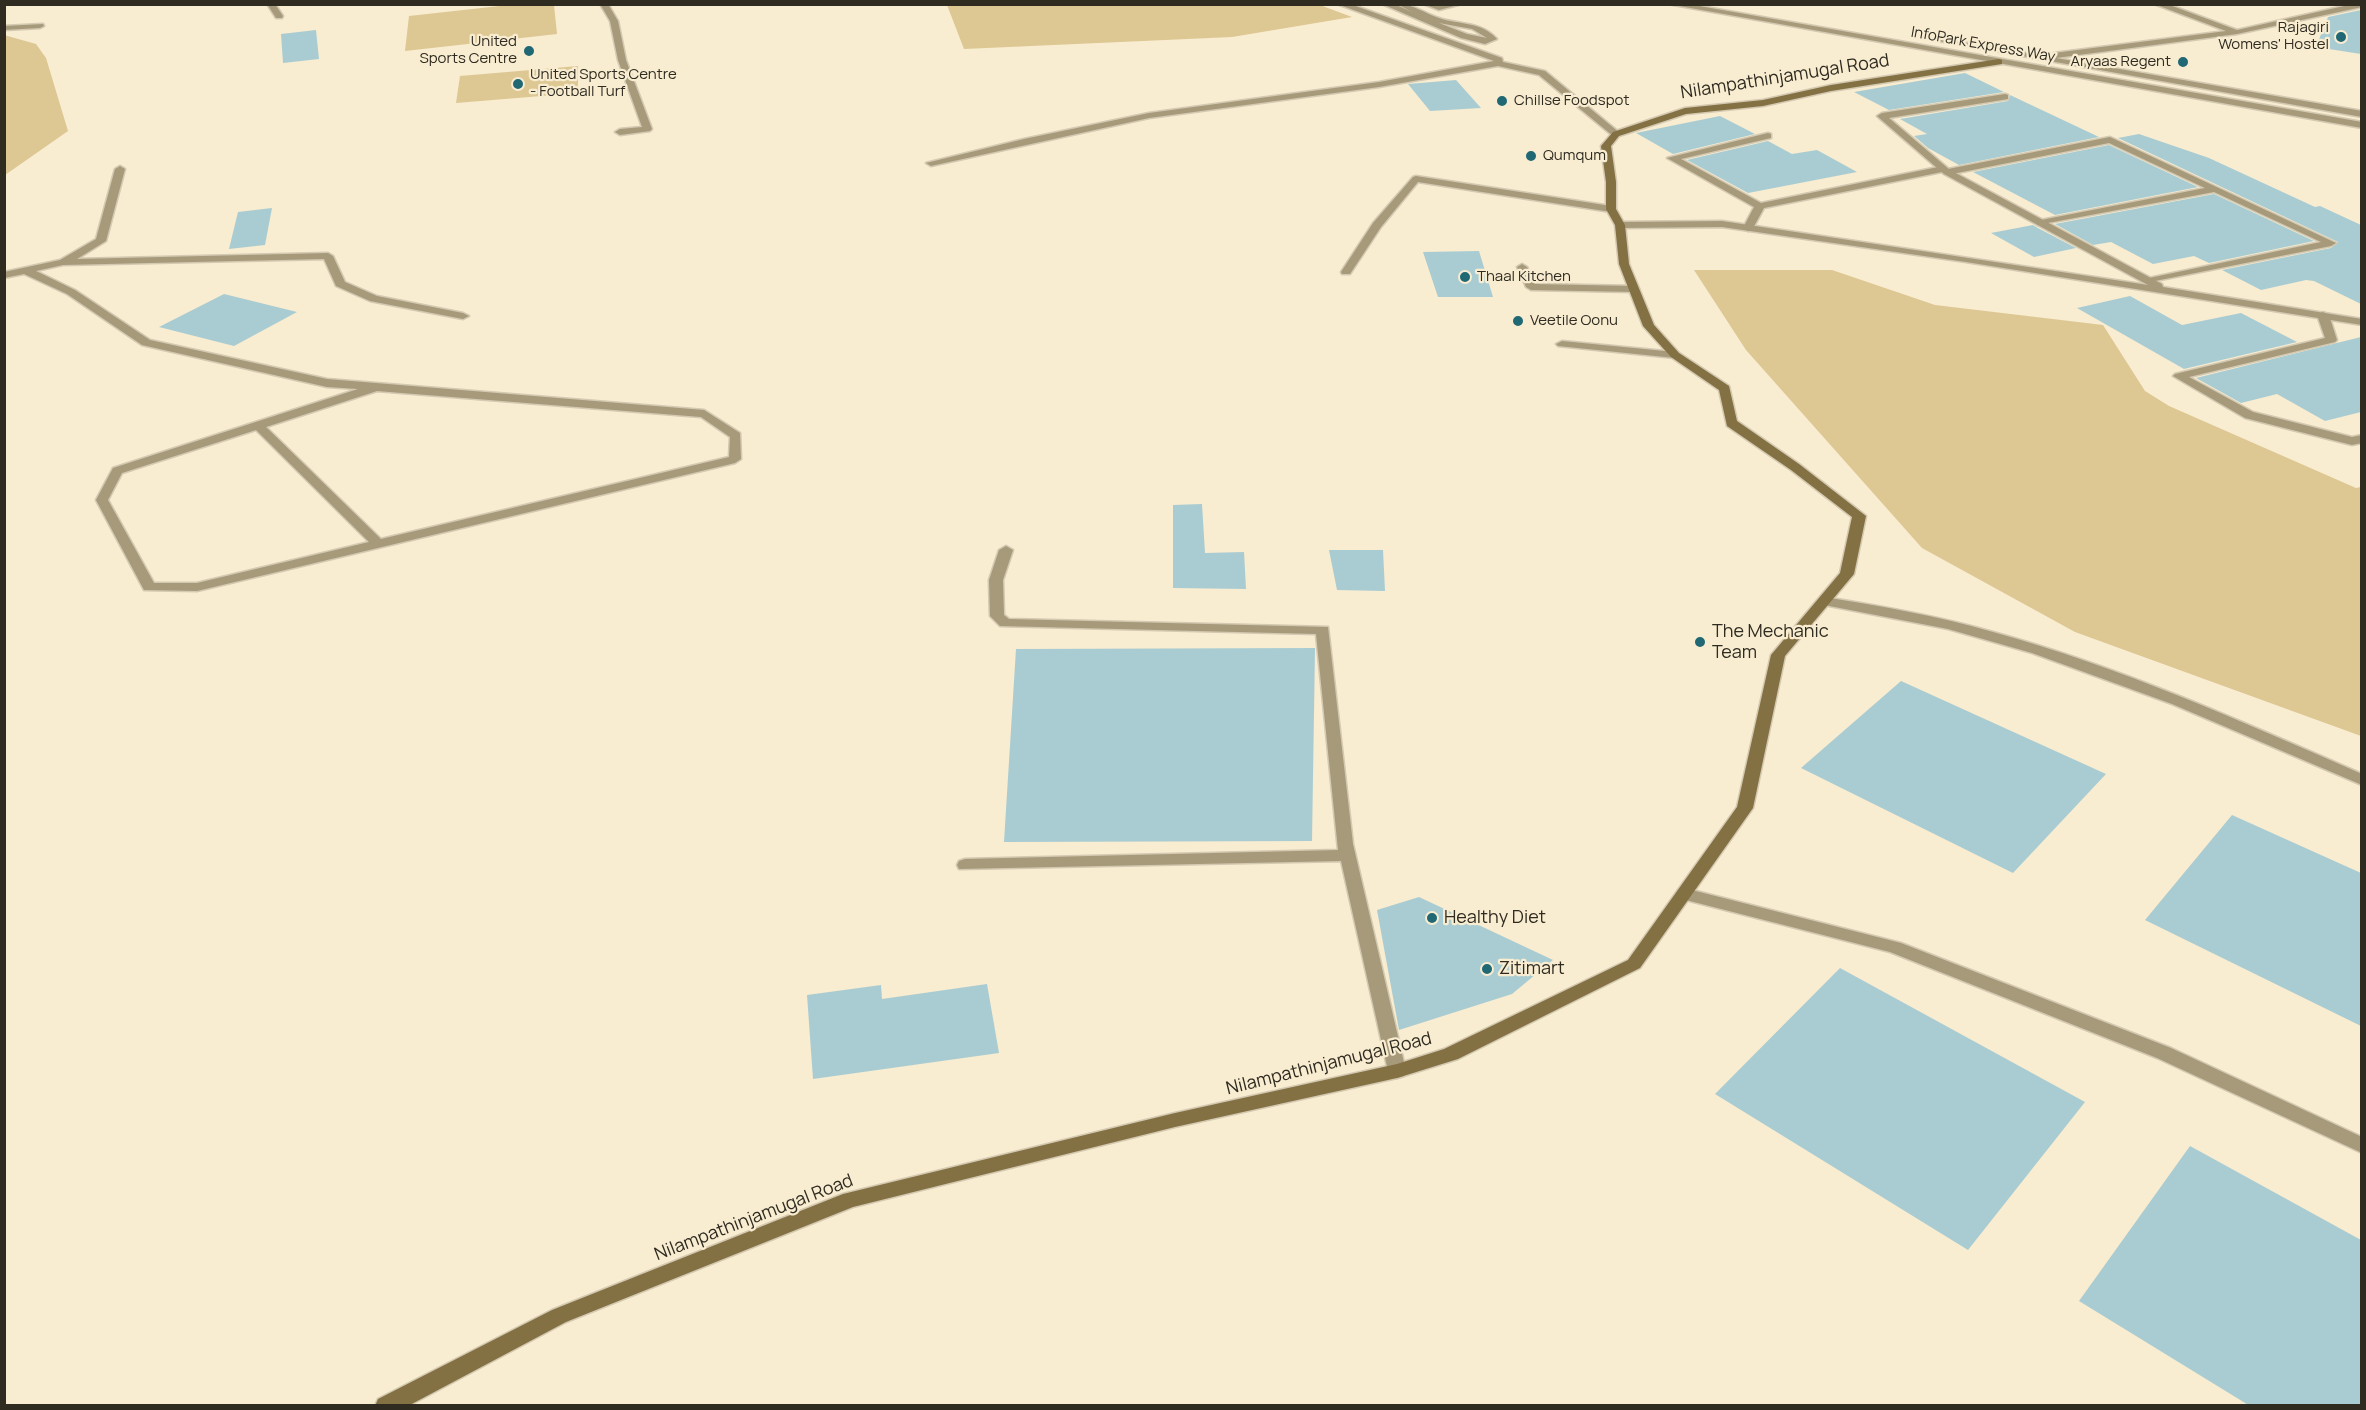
<!DOCTYPE html>
<style>
body{margin:0}
#map{position:relative;width:2366px;height:1410px;overflow:hidden;background:#f8ecd1;font-family:Manrope,sans-serif}
canvas{display:block}
.frame{position:absolute;inset:0;border:6px solid #2f2b20;pointer-events:none}
</style>
<div id="map">
<canvas width="2366" height="1410"></canvas>
<div class="frame"></div>
</div>
<script>
const ctx = document.querySelector('canvas').getContext('2d');
ctx.lineJoin = 'round';
function paint(path, color) {
  ctx.fillStyle = color;
  ctx.fill(path, 'evenodd');
}
function trace(path, color, width, dash) {
  ctx.strokeStyle = color;
  ctx.lineWidth = width;
  ctx.lineCap = dash ? 'butt' : 'round';
  ctx.setLineDash(dash || []);
  ctx.stroke(path);
}
function label(font, color, halo, rows, align = 'center') {
  ctx.font = font + ' Manrope,sans-serif';
  ctx.lineWidth = 4.5;
  ctx.setLineDash([]);
  ctx.textBaseline = 'middle';
  ctx.strokeStyle = halo;
  ctx.fillStyle = color;
  for (const [text, x, y, turn = 0] of rows) {
    ctx.save();
    ctx.translate(x, y);
    ctx.rotate((+turn || 0) * Math.PI / 180);
    ctx.textAlign = isNaN(turn) ? turn : align;
    if (halo) ctx.strokeText(text, 0, 0);
    ctx.fillText(text, 0, 0);
    ctx.restore();
  }
}
const green = new Path2D(`
 M518 4 554 5 557 34 405 51 409 16Z
 M1317 4 1352 17 1232 37 964 49 947 5Z
 M4 35 36 44 46 58 68 131 5 175Z
 M578 66V93L456 103 460 76Z
 M1694 270H1832L1935 305 2103 325 2145 391 2169 406 2356 488 2361 487V736L2075 632 1922 548 1746 350Z`);
const building = new Path2D(`
 M2361 10V54L2316 47 2328 17Z
 M316 30 319 59 283 63 281 34Z
 M1965 73 2004 92 1889 110 1854 92Z
 M1456 80 1481 108 1430 111 1408 84Z
 M2010 95 2099 137 1959 165 1928 148 1914 136 1927 134 1900 119 2008 101Z
 M1720 116 1755 134 1673 154 1636 133Z
 M2139 134 2209 158 2315 207 2320 206 2361 225V304L2314 281 2306 280 2261 290 2222 270 2331 248 2338 242 2118 138Z
 M1768 141 1792 154 1817 150 1857 172 1748 193 1687 160Z
 M2109 145 2198 187 2055 215 1973 172Z
 M2214 194 2314 241 2209 263 2194 256 2153 264 2111 242 2093 245 2055 224Z
 M272 208 265 245 229 249 238 212Z
 M2033 225 2036 227 2076 248 2034 257 1991 233Z
 M1479 251 1493 297H1438L1423 252Z
 M224 294 297 312 234 346 159 327Z
 M2130 296 2182 325 2241 313 2297 342 2184 369 2077 308Z
 M2361 337V412L2325 421 2277 394 2241 403 2196 378Z
 M1202 504 1205 553 1244 552 1246 589 1173 588V505Z
 M1329 550H1383L1385 591 1337 590Z
 M1315 648 1312 841 1004 842 1016 649Z
 M1901 681 2106 774 2013 873 1801 768Z
 M2232 815 2361 873V1026L2145 920Z
 M1419 897 1553 960 1512 994 1399 1030 1377 910Z
 M1840 968 2085 1102 1968 1250 1715 1094Z
 M987 984 999 1053 813 1079 807 995 881 985 882 999Z
 M2190 1146 2361 1240V1406H2250L2079 1301Z`);
const lane = new Path2D(`
 M1768 133 1771 134V138L1681 159 1761 203 1943 166 1948 169 2110 137 2336 243 2331 246 2145 283V279L2149 278 2321 242 2214 192 2037 225V221L2041 220 2205 188 2109 143 1947 175 1942 172 1764 208 1752 230 1748 231 1743 228 1754 207 1667 158Z
 M1416 176 1611 206 1616 209 1611 212 1418 182 1381 227 1350 274H1342L1341 272 1373 223 1413 177Z
 M1522 264 1527 267 1535 284 1634 286 1639 289 1634 292 1531 290 1526 287 1517 267Z
 M2323 312 2329 315 2337 340 2335 342 2189 377 2253 412 2352 437 2362 435V443L2352 445 2245 418 2173 376 2175 374 2325 338 2317 315Z
 M1562 341 1675 352 1681 355 1675 358 1558 346 1556 344Z
 M1006 546 1013 550 1003 580 1004 615 1009 619 1328 627 1353 844 1406 1071 1404 1076 1397 1078 1390 1076 1388 1071 1341 861 959 869 957 865 959 861 965 859 1338 850 1316 634 1000 626 990 616 989 580 999 550Z`);
const street = new Path2D(`
 M267 4H275L283 16 282 18H276Z
 M600 4H608L618 21 626 60 652 129 650 131 620 135 615 132 620 129 642 127 618 60 610 21Z
 M1337 4H1350L1502 58 1503 62 1545 71 1621 134 1613 136 1539 75 1498 66 1379 87 1149 118 931 166 926 163 1024 139 1149 113 1379 82 1494 61Z
 M1382 4H1394L1412 12 1397 4C1413 4 1424 13 1439 18 1459 25 1481 21 1497 39L1485 44 1461 38ZM1439 23 1472 29 1487 38 1467 34Z
 M1423 4H1462L1439 10Z
 M1668 4H1688L2362 122V128Z
 M2154 4H2167L2237 30 2353 4H2362V7L2237 34 2056 58 2362 111V117L1933 40 1937 38 2051 57 2054 53 2226 31Z
 M43 24 44 26 40 28 4 30V26Z
 M2005 94 2008 95V99L1889 118 1950 170 2162 284 2163 287 2362 319V325L1966 262 1722 227 1620 228 1615 225 1620 222 1722 221 2148 285 1944 174 1877 116 1882 113Z
 M120 166 125 169 106 241 77 259 328 253 333 256 345 282 377 296 463 313 469 316 463 319 370 301 336 286 324 259 63 265 36 271 75 290 150 340 327 379 704 410 740 433 741 459 735 463 197 591 144 590 96 500 113 468 358 389 327 387 142 345 67 294 24 274 4 278V272L60 260 96 239 115 169ZM377 391 701 417 730 437 729 457 381 539 266 427ZM256 430 369 542 197 583H154L108 500 122 473Z
 M1824 597C1881 606 1938 616 1993 632 2120 667 2241 721 2362 774V785L2172 704 2032 653 1948 629 1819 604 1817 601Z
 M1684 888 1901 943 2171 1048 2362 1137V1153L2157 1058 1890 952 1678 898 1676 894 1678 890Z`);
const secondary = new Path2D(`
 M1999 59 2002 60V64L1831 91 1763 106 1686 114 1619 136 1611 146 1616 182V209L1625 225 1629 264 1654 325 1679 353 1729 386 1737 421 1799 464 1866 516 1854 574 1785 656 1753 808 1640 968 1458 1059 1397 1078 1175 1127 853 1207 566 1322 408 1406H375L378 1399 552 1310 843 1194 1175 1113 1397 1064 1444 1049 1628 960 1737 807 1771 655 1840 573 1852 517 1791 470 1727 426 1719 390 1671 357 1643 326 1619 264 1615 225 1606 209V182L1601 146 1613 132 1685 108 1763 100 1831 85Z`);
const markers = [
 [2341,37,6,"#1f6874"],
 [529,51,6,"#1f6874"],
 [2183,62,6,"#1f6874"],
 [518,84,6,"#1f6874"],
 [1502,101,6,"#1f6874"],
 [1531,156,6,"#1f6874"],
 [1465,277,6,"#1f6874"],
 [1518,321,6,"#1f6874"],
 [1700,642,6,"#1f6874"],
 [1432,918,6,"#1f6874"],
 [1487,969,6,"#1f6874"]
];
const farPoinames = [
 ["Rajagiri",2329,28,"right"],
 ["Womens' Hostel",2329,45,"right"],
 ["United",517,42,"right"],
 ["Sports Centre",517,59,"right"],
 ["Aryaas Regent",2171,62,"right"],
 ["United Sports Centre",530,75],
 ["- Football Turf",530,92],
 ["Chillse Foodspot",1514,101],
 ["Qumqum",1543,156],
 ["Thaal Kitchen",1477,277],
 ["Veetile Oonu",1530,321]
];
const farStreetnames = [
 ["InfoPark Express Way",1983,45,10]
];
const streetNames = [
 ["Nilampathinjamugal Road",1785,77,-9],
 ["Nilampathinjamugal Road",1329,1064,-14],
 ["Nilampathinjamugal Road",754,1218,-21]
];
const poiNames = [
 ["The Mechanic",1712,632],
 ["Team",1712,653],
 ["Healthy Diet",1444,918],
 ["Zitimart",1499,969]
];
paint(green, '#ddc793');
paint(building, '#a9ccd2');
trace(lane, '#d4c9b1', 3);
trace(street, '#d4c9b1', 3);
trace(secondary, '#d4c9b1', 3);
paint(lane, '#a69a7b');
paint(street, '#a69a7b');
paint(secondary, '#847143');
for (const [x, y, r, color] of markers) {
  const dot = new Path2D();
  dot.arc(x, y, r, 0, 2 * Math.PI);
  ctx.fillStyle = color;
  ctx.fill(dot);
  trace(dot, '#f8ecd1', 2);
}
label('15px', '#2f2b20', '#f8ecd1', farPoinames, 'left');
label('15px', '#2f2b20', '#f8ecd1', farStreetnames);
label('18px', '#2f2b20', '#f8ecd1', streetNames);
label('18px', '#2f2b20', '#f8ecd1', poiNames, 'left');
</script>
